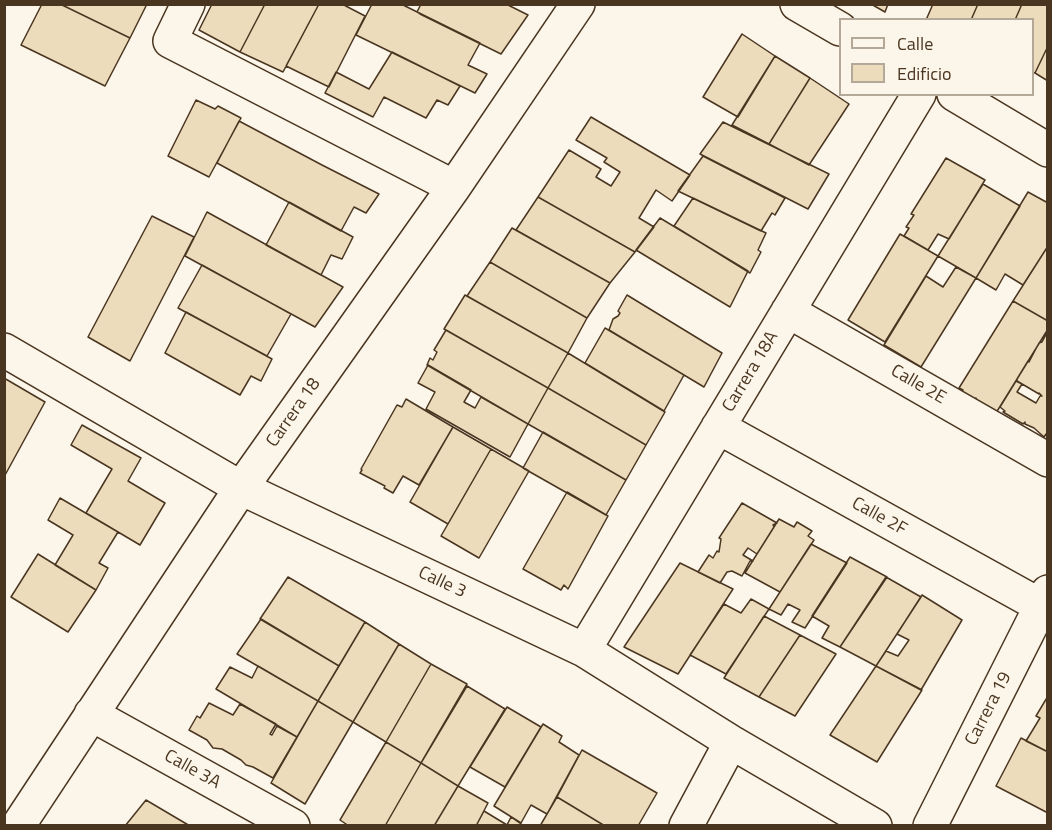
<!DOCTYPE html>
<style>
body{margin:0}
#map{position:relative;width:1052px;height:830px;overflow:hidden;background:#fbf6e9;font-family:"Titillium Web",sans-serif}
canvas{display:block}
.frame{position:absolute;inset:0;border:6px solid #4a3520;pointer-events:none}
.legend{position:absolute;left:839px;top:18px;width:195px;height:78px;box-sizing:border-box;background:#fbf6e9;border:2px solid #b4a999;margin:0;padding:8px 10px;list-style:none;font-size:18px;color:#4a3520}
.legend li{display:flex;align-items:center;gap:12px;height:30px}
.legend b{width:30px;border:2px solid #b4a999}
</style>
<div id="map">
<canvas width="1052" height="830"></canvas>
<div class="frame"></div>
<ul class="legend">
<li><b style="height:8px;background:#fbf6e9"></b>Calle</li>
<li><b style="height:16px;background:#ecdcbc"></b>Edificio</li>
</ul>
</div>
<script>
const ctx = document.querySelector('canvas').getContext('2d');
ctx.lineJoin = 'round';
function paint(path, color) {
  ctx.fillStyle = color;
  ctx.fill(path, 'evenodd');
}
function trace(path, color, width, dash) {
  ctx.strokeStyle = color;
  ctx.lineWidth = width;
  ctx.lineCap = dash ? 'butt' : 'round';
  ctx.setLineDash(dash || []);
  ctx.stroke(path);
}
function label(font, color, halo, rows, align = 'center') {
  ctx.font = font + ' "Titillium Web",sans-serif';
  ctx.lineWidth = 4.5;
  ctx.setLineDash([]);
  ctx.textBaseline = 'middle';
  ctx.strokeStyle = halo;
  ctx.fillStyle = color;
  for (const [text, x, y, turn = 0] of rows) {
    ctx.save();
    ctx.translate(x, y);
    ctx.rotate((+turn || 0) * Math.PI / 180);
    ctx.textAlign = isNaN(turn) ? turn : align;
    if (halo) ctx.strokeText(text, 0, 0);
    ctx.fillText(text, 0, 0);
    ctx.restore();
  }
}
const building = new Path2D(`
 M42 4H60L130 38 105 86 21 45Z
 M60 4H147L130 38Z
 M212 4H265L240 52 199 30Z
 M265 4H319L283 72 240 52Z
 M319 4H342L365 16 329 87 286 66Z
 M372 4H401L480 43 468 65 487 74 475 93 356 35Z
 M421 4H506L528 15 501 54 420 14 417 12Z
 M871 4H888L885 12Z
 M933 4H978L971 20H926Z
 M978 4H1022L1015 20H971Z
 M1022 4H1048V46L1035 73 1032 72V20H1015Z
 M742 34 775 56 738 117 703 97Z
 M1048 46V81L1035 73Z
 M392 52 460 86 448 105 437 100 426 118 384 97 373 117 325 93 336 72 369 89Z
 M775 56 810 78 769 144 732 125Z
 M810 78 849 104 809 165 769 144Z
 M196 100 215 109 218 106 241 118 209 177 168 156Z
 M591 117 690 175 672 201 656 190 639 218 654 227 635 252 538 197 569 150 601 169 596 177 611 186 620 172 604 162 607 158 576 140Z
 M239 121 322 165 379 194 366 213 354 207 341 231 217 163Z
 M723 122 829 174 808 209 700 154Z
 M703 156 785 198 775 215 772 213 761 231 678 191Z
 M946 158 985 180 949 239 938 234 928 250 904 236 909 228 906 227 914 215 911 214Z
 M983 184 1020 206 976 278 938 256Z
 M1028 192 1048 203V246L1023 285 1005 274 996 290 976 278Z
 M538 197 635 252 610 283 516 230Z
 M693 198 766 233 758 250 761 252 750 273 674 226Z
 M289 202 353 237 342 259 331 255 321 275 266 245Z
 M207 212 343 287 315 327 185 256Z
 M152 216 194 237 130 361 88 337Z
 M660 218 748 271 730 307 636 250Z
 M512 228 610 283 587 318 490 262Z
 M900 234 938 256 885 342 848 320Z
 M1048 246V321L1013 301Z
 M490 262 587 318 568 353 467 296Z
 M202 265 291 314 267 356 178 308Z
 M956 267 976 278 921 367 884 345 926 276 943 287Z
 M465 295 568 353 548 388 444 329Z
 M627 295 722 353 704 387 609 330 613 319 618 316 620 313 618 311Z
 M1013 301 1048 321V329L996 413 976 401V398L974 401 961 393 963 390 959 388Z
 M186 312 272 359 261 381 251 376 240 395 165 353Z
 M605 328 684 375 664 411 585 363Z
 M446 330 548 388 528 424 427 365 430 358 433 360 437 352 434 350Z
 M1048 331V437L1046 434 1044 437 1034 428 1025 424V422L1023 424 1003 412 1005 411 1000 407 1016 381 1022 384 1017 392 1036 403 1040 396H1042L1039 393V394L1017 381V379L1028 361 1029 362 1039 343 1042 342Z
 M568 353 665 412 646 445 548 388Z
 M428 365 471 390 464 402 475 408 481 397 528 424 510 457 426 409 435 392 418 383Z
 M4 378 45 402 4 477Z
 M548 388 646 445 626 480 528 424Z
 M406 399 453 427 419 485 403 476 393 493 384 488 385 486 360 473 362 470 361 469 397 405 402 407Z
 M82 425 141 458 128 481 165 503 140 545 86 513 112 469 71 445Z
 M453 427 491 449 448 524 410 502Z
 M543 432 626 480 606 515 523 468Z
 M491 449 529 471 479 558 441 536Z
 M567 492 608 516 568 589 564 585 561 590 523 569Z
 M60 498 118 532 99 563 108 568 96 590 55 565 73 535 48 520Z
 M742 503 777 523 773 525 774 527 757 554 748 548 743 555 753 561H750L742 576 732 571 727 572 720 583 698 572 709 555 713 558 717 551 719 552 721 539 719 538Z
 M779 519 794 527 797 522 812 531 808 536 814 540 780 592 745 573Z
 M811 544 847 563 805 628 792 622 800 610 788 604 781 615 769 609Z
 M38 554 96 590 68 632 11 597Z
 M850 557 887 577 840 647 822 638 829 626 812 616Z
 M680 563 733 589 678 674 624 647Z
 M288 577 365 622 339 666 260 619Z
 M886 577 921 597 876 666 840 647Z
 M922 595 962 620 921 690 876 666 886 651 898 656 909 640 897 634Z
 M751 599 769 609 726 674 690 655 724 604 741 613Z
 M764 616 800 635 759 697 724 678Z
 M261 619 339 666 318 701 237 654Z
 M365 622 399 644 353 722 318 701Z
 M800 635 836 654 795 716 759 697Z
 M399 644 431 664 386 742 353 722Z
 M431 664 467 684 421 763 386 742Z
 M258 666 318 701 297 737 216 689 230 667 252 678Z
 M876 666 922 690 877 762 830 735Z
 M467 686 505 709 458 786 421 763Z
 M1048 696V752L1026 741 1040 718 1036 716Z
 M318 701 353 722 305 804 271 783Z
 M209 703 233 715 240 704 276 724 270 734 272 735 277 726 297 737 273 778 253 767 246 765 241 760 222 749 213 748 207 740 189 730 197 716 200 718Z
 M507 707 541 727 505 787 470 767Z
 M543 724 562 736 559 742 579 755 547 814 531 805 521 823 494 806Z
 M1021 738 1048 752V813L996 786Z
 M386 742 421 763 385 826H349L340 820Z
 M582 750 657 793 638 826H605L557 797Z
 M421 763 458 786 434 826H385Z
 M458 786 488 803 476 826H434Z
 M557 797 572 806 605 826H540Z
 M146 800 190 826H125Z
 M484 811 507 825 511 817 524 826H476Z`);
const minor = new Path2D(`
 M188 4 170 41 454 187
 M797 4 840 29
 M954 94 1048 150
 M788 311 1048 460
 M4 350 241 488 584 650 731 742 875 826
 M718 427 1041 606
 M584 650 919 94
 M91 714 293 826
 M18 826 241 488 454 187 578 4
 M686 826 731 742
 M930 826 1048 592`);
const streetNames = [
 ["Carrera 18A",751,372,-59],
 ["Calle 2E",918,385,30],
 ["Carrera 18",294,413,-55],
 ["Calle 2F",879,517,29],
 ["Calle 3",442,583,25],
 ["Carrera 19",989,709,-63],
 ["Calle 3A",192,770,29]
];
paint(building, '#ecdcbc');
trace(building, '#4a3520', 1.5);
trace(minor, '#4a3520', 36);
trace(minor, '#fbf6e9', 33);
label('18px', '#4a3520', '#fbf6e9', streetNames);
</script>
